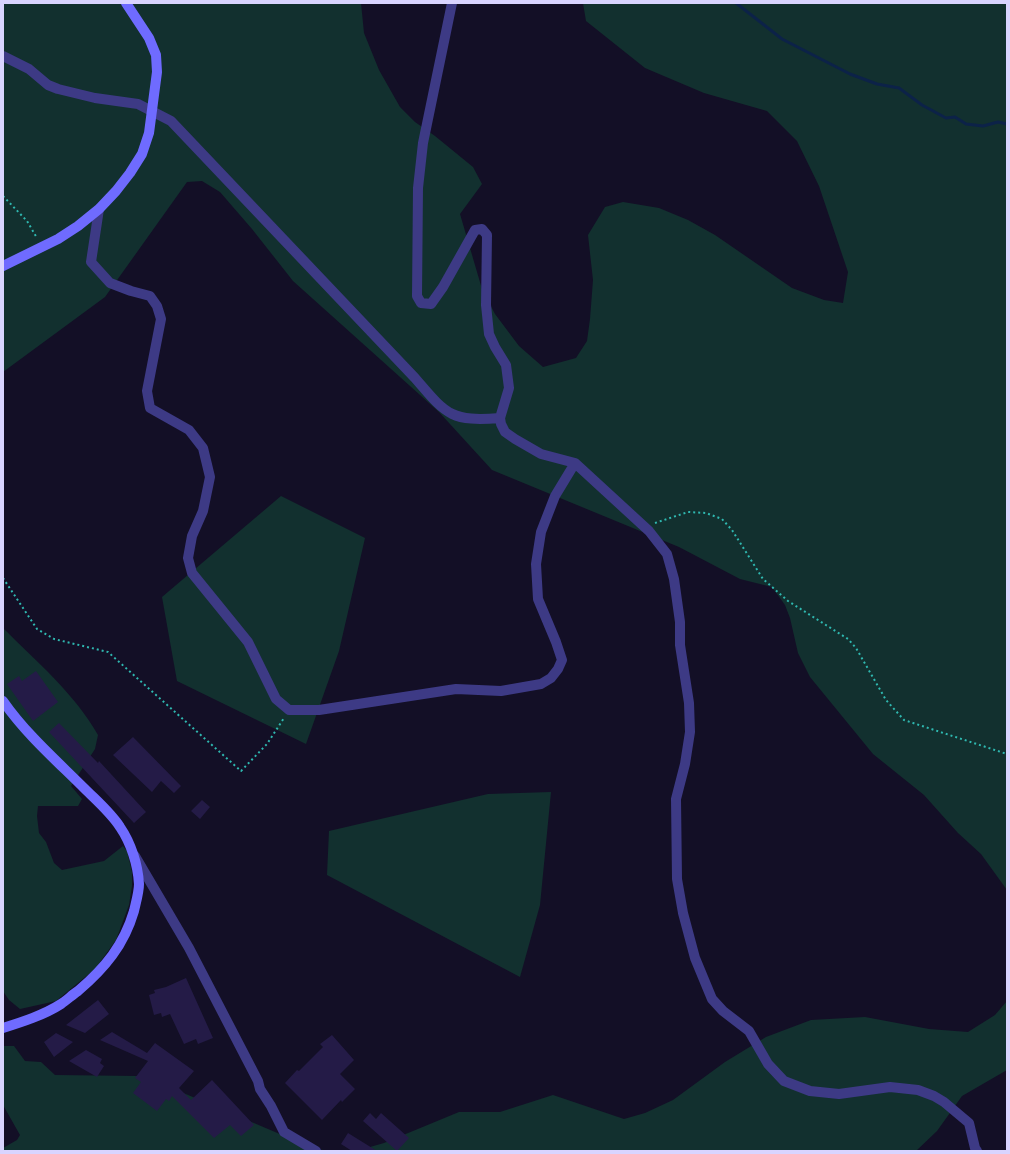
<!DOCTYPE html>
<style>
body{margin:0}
#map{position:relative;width:1010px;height:1154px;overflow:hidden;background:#130f26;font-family:"Work Sans",sans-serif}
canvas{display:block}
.frame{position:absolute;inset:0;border:4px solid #d9d4ff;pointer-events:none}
</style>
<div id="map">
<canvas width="1010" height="1154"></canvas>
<div class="frame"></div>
</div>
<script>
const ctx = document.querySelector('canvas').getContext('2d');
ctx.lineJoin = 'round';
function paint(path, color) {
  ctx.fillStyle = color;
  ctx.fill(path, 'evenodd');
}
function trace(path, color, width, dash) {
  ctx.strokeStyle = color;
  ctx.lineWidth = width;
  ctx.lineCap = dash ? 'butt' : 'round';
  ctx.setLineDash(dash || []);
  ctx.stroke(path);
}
const green = new Path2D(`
 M3 3H361L364 33 379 70 400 107 415 122 435 136 473 167 482 184 460 214 482 289 495 314 519 346 543 367 576 358 587 341 590 319 593 280 588 235 605 207 623 202 659 208 688 220 715 235 792 288 824 300 843 303 848 272 819 186 797 141 767 111 704 93 645 68 586 21 583 3H1007V890L981 854 958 833 924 795 873 754 810 677 798 653 790 618 785 605 772 587 740 579 679 547 492 470 439 412 293 281 252 229 220 192 202 181 187 182 105 297 3 372Z
 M281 496 365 538 339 651 306 744 177 681 162 597Z
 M3 628C37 662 74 693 98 735L95 749 71 786 82 799 78 806H38L37 816 39 833 46 842 54 863 62 870 104 861 123 846 127 851 132 872V886L129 905 116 940 95 969 56 1001 20 1009 9 1000 3 991Z
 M551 792 540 905 520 977 327 875 329 831 488 794Z
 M1007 1001V1070L962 1096 937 1131 916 1151H356L384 1143 459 1112H500L553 1095 624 1119 645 1113 673 1100 725 1062 766 1037 811 1020 865 1017 929 1029 968 1032 995 1015Z
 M3 1046H14L25 1061 41 1062 55 1075 137 1076 181 1092 315 1149 333 1151H3V1148L17 1140 20 1135 3 1105Z`);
const stream = new Path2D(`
 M736 3 782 39 850 74 877 84 899 88 922 105 946 118 955 117 966 124 983 126 998 122 1007 124`);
const building = new Path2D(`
 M36 671 58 702 33 721 7 684 19 676 22 681Z
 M59 723 98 763 99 761 146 812 134 823 49 732Z
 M133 737 181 786 174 793 161 781 152 792 113 755Z
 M202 800 210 807 200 819 191 811Z
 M186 978 213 1038 198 1044 196 1039 184 1044 170 1014 162 1017 161 1013 154 1015 149 995 155 993 154 990 166 987Z
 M98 1000 109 1014 85 1033 66 1025Z
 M112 1032 147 1053 155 1043 194 1071 179 1088 191 1100 212 1080 254 1125 241 1136 230 1125 214 1138 172 1096 169 1101 166 1099 157 1111 133 1093 141 1082 135 1078 148 1061 100 1040Z
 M56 1033 73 1042 54 1057 44 1042Z
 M332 1035 354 1060 340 1074 355 1089 342 1102 341 1100 322 1120 285 1083 297 1070 299 1071 323 1047 320 1044Z
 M86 1050 102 1059 100 1063 104 1066 97 1077 69 1061Z
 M370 1113 376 1119 381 1113 409 1138 397 1151 363 1121Z
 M348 1133 377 1151H352L341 1144Z`);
const path = new Path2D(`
 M3 196 27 221 37 238
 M655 523 688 512 706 513 722 519 732 530 763 579 788 601 848 639 856 648 886 700 904 720 1007 754
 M3 578 37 629 54 639 108 652 241 771 267 744 284 718`);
const street = new Path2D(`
 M452 3 423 143 418 188 417 296 421 303 431 304 443 287 475 230 482 229 487 235 486 305 489 334 495 347 506 365 509 388 500 418 501 424 505 432 515 439 541 454 575 463 649 531 667 554 674 579 680 622V645L689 703 690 732 685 764 676 799 677 879 683 913 695 958 712 999 723 1011 749 1031 768 1064 784 1081 810 1091 839 1094 890 1087 918 1090 934 1096 944 1102 969 1123 975 1148 977 1151
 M3 56 29 69 48 85 58 89 95 98 138 104 171 121 415 378C446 414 450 422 500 418
 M99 209 91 262 110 283 131 291 150 296 157 306 161 319 147 391 150 408 189 430 203 448 210 477 203 511 192 536 188 558 192 573 248 642 276 699 289 710H319L456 689 501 691 541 684 551 678 558 669 562 660 556 642 538 599 536 564 541 532 555 496 575 463
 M135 856 189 948 258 1081 260 1089 271 1106 284 1132 316 1151`);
const secondary = new Path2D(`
 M3 266 58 239 78 226 99 209 116 191 130 173 142 154 149 133 157 72 156 55 149 38 126 3
 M3 701C26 734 57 761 85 789 97 801 111 813 120 827 131 843 138 865 139 884 139 892 136 902 134 911 124 945 105 968 78 991 72 995 67 1000 61 1004 44 1015 22 1022 3 1028`);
paint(green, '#12302f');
trace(stream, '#0c2248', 3);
paint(building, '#241b47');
trace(path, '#2fb8b0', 2, [2, 3]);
trace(street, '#3d3a85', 10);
trace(secondary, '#6f6bff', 10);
</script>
